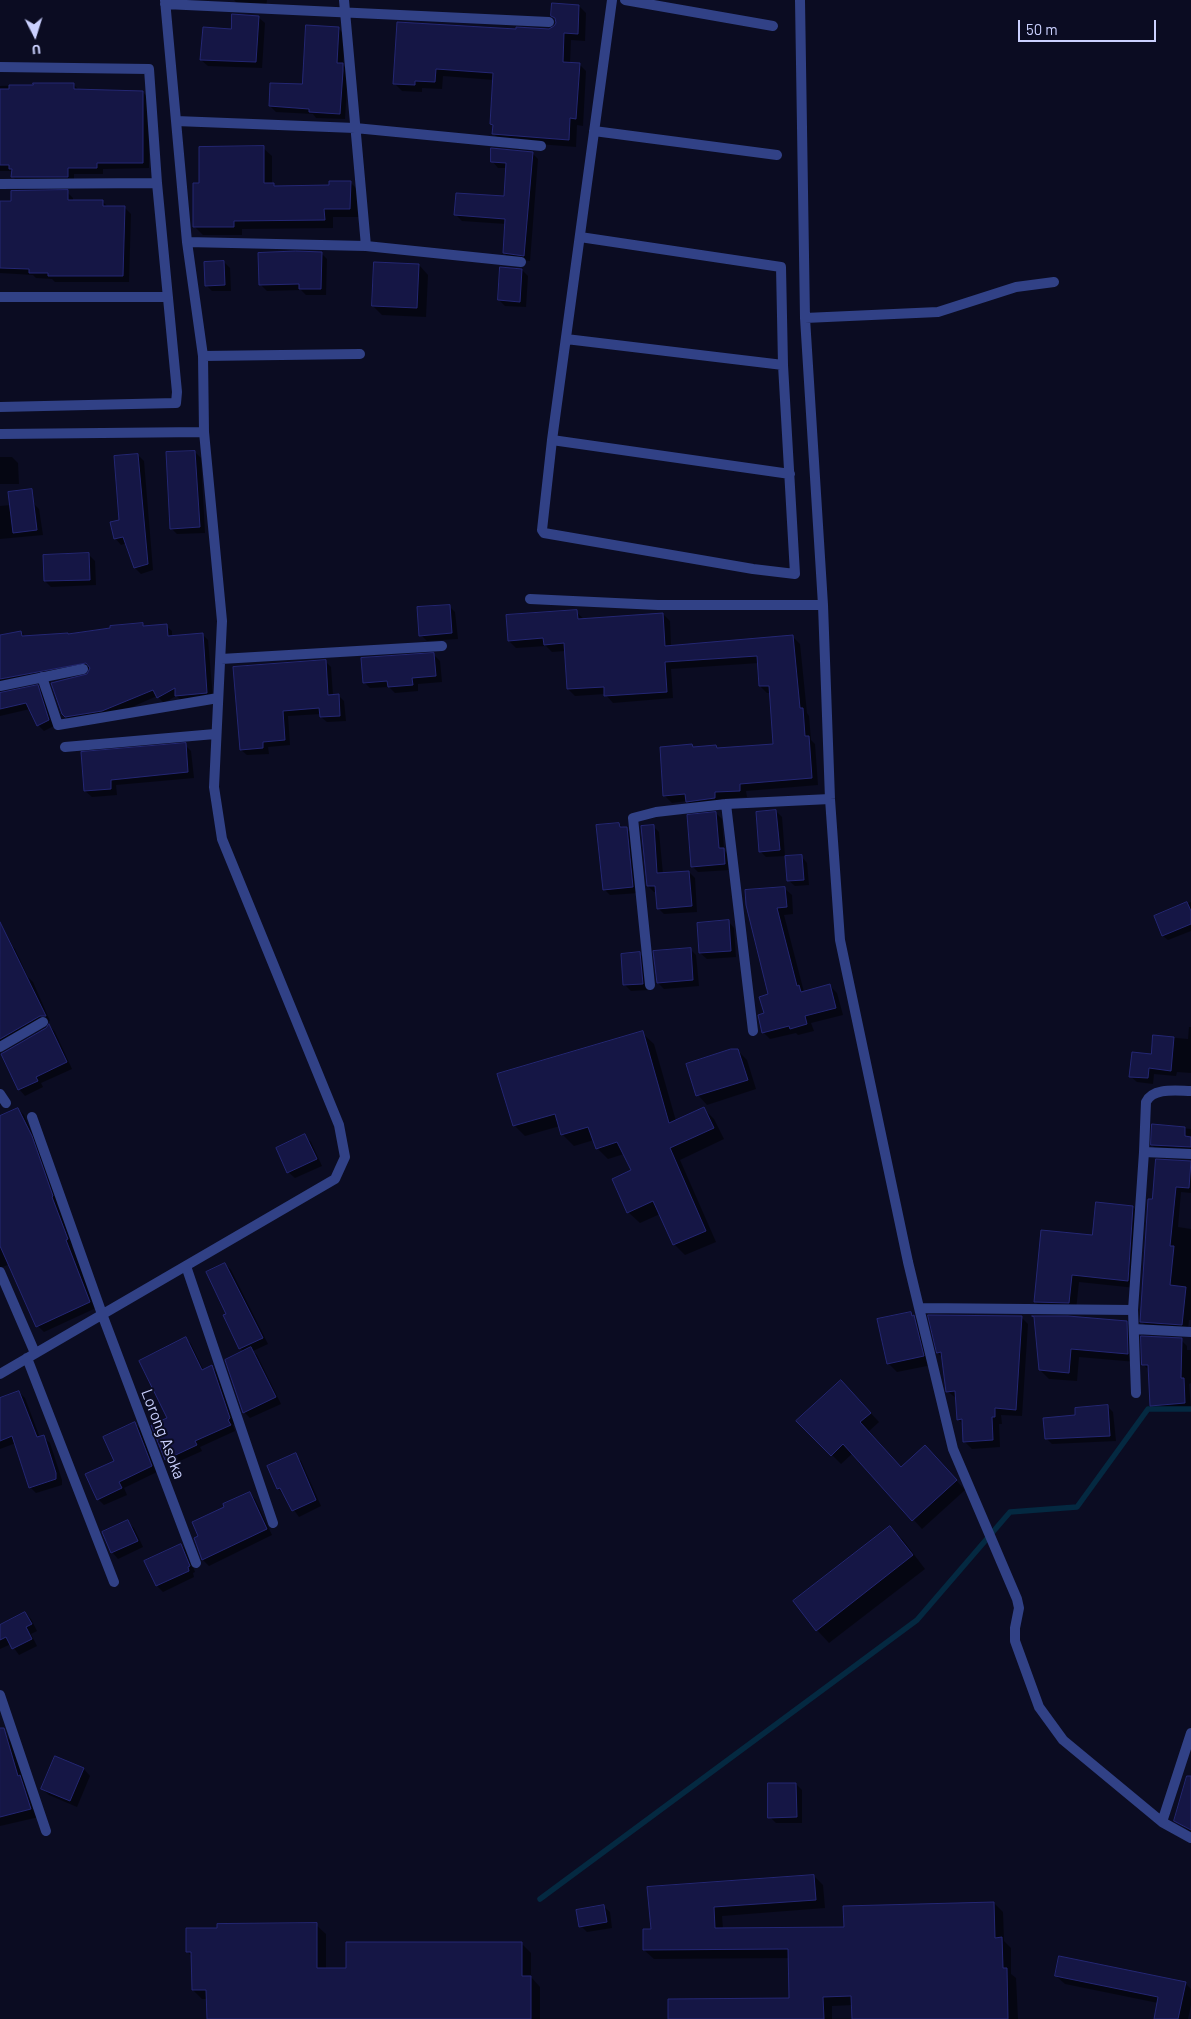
<!DOCTYPE html>
<style>
body{margin:0}
#map{position:relative;width:1191px;height:2019px;overflow:hidden;background:#0b0c22;font-family:Barlow,sans-serif}
canvas{display:block}
.north{position:absolute;left:10px;top:10px;width:50px;height:50px;-webkit-text-stroke:4px #0b0c22;paint-order:stroke;rotate:175deg;font-size:14px;font-weight:700;line-height:20px;text-align:center;color:#cbd1ff}
.north::after{content:'';display:block;margin:auto;width:18px;height:22px;background:#cbd1ff;clip-path:polygon(50% 0,100% 100%,50% 72%,0 100%)}
.scale{position:absolute;left:1018px;top:20px;width:138px;height:22px;box-sizing:border-box;border:2px solid #cbd1ff;border-top:0;padding-left:6px;font-size:15px;line-height:18px;white-space:nowrap;color:#cbd1ff;-webkit-text-stroke:4px #0b0c22;paint-order:stroke}
</style>
<div id="map">
<canvas width="1191" height="2019"></canvas>
<div class="north">U</div>
<div class="scale">50 m</div>
</div>
<script>
const ctx = document.querySelector('canvas').getContext('2d');
ctx.lineJoin = 'round';
function paint(path, color) {
  ctx.fillStyle = color;
  ctx.fill(path, 'evenodd');
}
function trace(path, color, width, dash) {
  ctx.strokeStyle = color;
  ctx.lineWidth = width;
  ctx.lineCap = dash ? 'butt' : 'round';
  ctx.setLineDash(dash || []);
  ctx.stroke(path);
}
function label(font, color, halo, rows, align = 'center') {
  ctx.font = font + ' Barlow,sans-serif';
  ctx.lineWidth = 4;
  ctx.setLineDash([]);
  ctx.textBaseline = 'middle';
  ctx.strokeStyle = halo;
  ctx.fillStyle = color;
  for (const [text, x, y, turn = 0] of rows) {
    ctx.save();
    ctx.translate(x, y);
    ctx.rotate((+turn || 0) * Math.PI / 180);
    ctx.textAlign = isNaN(turn) ? turn : align;
    if (halo) ctx.strokeText(text, 0, 0);
    ctx.fillText(text, 0, 0);
    ctx.restore();
  }
}
const shadow = new Path2D(`
 M234 0H267L266 8 241 7Z
 M579 6 586 13 585 41 571 40 570 63 579 64 586 71 583 126 577 125 576 147 501 141 494 134V127L491 124 494 80 443 76 442 89 422 88V92L402 91 394 83 517 30H549Z
 M258 17 265 23 262 68 208 66 201 60 232 31Z
 M339 29 345 35 343 65 348 70 345 119 316 118 313 114 276 112 270 106 303 86Z
 M73 84 79 90 143 92 149 99V168L103 169V174H74V182L19 183 13 177V171H0V86Z
 M263 148 272 156V184L276 187 330 186 350 182 359 191V217H333V228L242 229V235H203L194 226 200 184Z
 M532 153 538 159 530 261 510 259 504 253 506 224 462 221 456 215 505 197 507 168H498L492 161Z
 M67 192 73 198V201L103 202 109 208H125L131 214 129 282H55L52 279 36 278 33 275 0 273V200H13Z
 M321 253 327 259 326 295H306L301 290 267 291 261 285Z
 M224 262 230 268 231 291H212L206 285Z
 M419 265 428 275 426 317 382 315 373 306Z
 M522 270 528 276 526 307 505 306 499 300Z
 M195 452 201 458 205 533 177 534 171 528Z
 M138 455 144 461 153 570 141 574 135 568 127 543 121 545 115 538Z
 M0 457H12L18 463 19 484H0Z
 M33 503 39 509 43 535 0 539V506Z
 M89 555 95 561 96 585 51 587 45 581Z
 M449 606 455 612 458 639 427 641 421 635Z
 M576 612 584 619 663 614 670 621 671 646 793 637 800 644 807 713 809 716 811 740 815 744 818 785 746 791 747 797 721 799 722 805 694 808 687 801 672 803 665 796 692 746 694 748 716 746 718 749 775 745 771 693H767L760 686 759 663 671 669 673 698 613 703 605 694 575 696 568 689 565 651 552 652 546 646 516 648 509 641Z
 M142 625 145 627 166 626 172 631V637L203 635 208 640 213 698 182 701 176 696 164 703 157 696 123 711 72 722 63 714 88 675 91 668 5 685 0 689V636L21 632 26 637 69 635Z
 M434 655 440 661 442 682 418 684V691L395 693 389 687 370 688 364 682Z
 M325 661 331 667 333 695H338L344 701 346 721 327 722 321 717V714L288 716 290 745 268 747 269 754 247 755 241 750Z
 M37 687 43 693 54 726 44 731 38 725 30 709 0 716V694Z
 M185 745 191 751 194 778 116 785 117 795 92 797 85 791Z
 M776 811 782 817 785 856 766 857 760 851Z
 M716 813 722 819 724 850 729 855 730 870 698 872 692 866Z
 M619 824 633 834 639 893 610 895 604 889Z
 M653 826 659 832 663 874 689 872 695 878 697 912 664 914 658 908 657 892H654L648 886Z
 M801 856 807 863 809 885 795 886 788 880Z
 M784 888 792 895 793 914 784 915 804 992 830 986 837 993 843 1015 811 1023 814 1031 798 1035 796 1033 770 1039 763 1032 770 995 748 905Z
 M1191 902V931L1168 940 1163 936 1155 917Z
 M728 921 734 928 736 957 707 959 700 953Z
 M9 943 15 949 28 977 33 982 50 1021 46 1022 0 1047V947Z
 M690 949 696 955 699 986 664 989 658 983Z
 M639 953 645 959 648 990 631 991 625 985Z
 M50 1026 55 1032 72 1069 41 1083 43 1087 25 1096 19 1089Z
 M1189 1027H1191V1073L1177 1072 1176 1076 1154 1074 1153 1084 1137 1082 1130 1076 1152 1055 1154 1036 1188 1039Z
 M642 1033 654 1044 676 1121 703 1108 714 1119 724 1139 680 1160 716 1242 685 1255 674 1244 660 1214 640 1223 628 1212 632 1171 624 1154 608 1159 597 1148 594 1140 574 1146 562 1134 560 1126 525 1136 514 1125Z
 M737 1050 747 1060 756 1089 707 1105 698 1095Z
 M18 1109 24 1115 37 1144 58 1203H57L73 1246H72L96 1308 44 1332 38 1326 10 1264 0 1268V1117Z
 M1153 1125 1191 1129V1152L1158 1151 1152 1145Z
 M305 1136 311 1142 322 1166 295 1178 288 1172 277 1149Z
 M1157 1161 1191 1162V1193L1181 1192 1178 1227 1191 1229V1320H1189L1188 1330 1148 1328 1142 1322Z
 M1133 1207 1141 1215 1136 1288 1079 1282 1076 1310 1043 1309 1035 1302 1094 1236Z
 M225 1264 231 1270 268 1344 253 1351 257 1355 281 1404 250 1418 244 1412V1352L240 1348 228 1314Z
 M910 1313 920 1322 932 1365 897 1372 888 1363Z
 M1021 1317 1028 1324 1022 1416 1001 1415 1002 1424H999L1000 1447 972 1449 965 1442 964 1425 958 1419 956 1398 947 1391 943 1358 938 1353Z
 M1036 1319 1126 1322 1135 1331 1136 1362 1079 1357 1077 1381 1049 1379 1040 1370Z
 M186 1338 191 1344 204 1371 212 1367 218 1373 235 1424 233 1425 235 1431 200 1447 202 1451 171 1465 166 1460Z
 M1181 1340 1187 1346V1350H1191V1383L1189 1384 1191 1409 1158 1411 1152 1405 1149 1370 1143 1364Z
 M850 1391 879 1422 868 1432 901 1469 934 1456 965 1490 922 1529 853 1453 841 1464 798 1421Z
 M19 1392 25 1398 40 1438 43 1437 50 1443 62 1480V1485L36 1493 30 1487 16 1443 0 1449V1399Z
 M1107 1406 1113 1412 1116 1441 1052 1444 1046 1438 1077 1416Z
 M134 1423 141 1429 157 1472 124 1488 127 1495 104 1505 98 1499Z
 M295 1455 301 1461 321 1506 299 1517 278 1488Z
 M249 1493 255 1499 272 1535 209 1566 203 1560 195 1539 200 1536 226 1507Z
 M128 1522 134 1528 143 1547 118 1559 112 1552 104 1533Z
 M890 1528 903 1540 925 1569 829 1643 817 1630Z
 M181 1545 187 1551 195 1572 193 1573 194 1577 163 1592 157 1586Z
 M25 1613 31 1619 37 1631 31 1634 37 1646 19 1655 11 1644 0 1649V1627Z
 M6 1736 14 1745 39 1817 0 1826V1738Z
 M56 1758 84 1769 90 1776 77 1807 49 1795 42 1789Z
 M796 1784 802 1790V1823H776L770 1817Z
 M1191 1788V1832L1175 1820Z
 M814 1876 823 1885 825 1908 722 1916 723 1929H845L994 1903 1003 1912 1004 1941 1011 1948V1974L1016 1978 1018 2019H853V2005L832 2006V2019H669L791 1999 790 1958 654 1959 644 1950 652 1930 649 1889Z
 M603 1906 610 1912 612 1928 587 1932 581 1926Z
 M316 1925 326 1934V1969H348L521 1943 531 1953V1977L540 1987V2019H208V1999H202L193 1990 192 1957 187 1951Z
 M1056 1976 1185 1983 1191 1989V2005L1188 2019H1155L1158 2003 1065 1984Z`);
const stream = new Path2D(`
 M540 1899 917 1620 1010 1512 1077 1507 1148 1409H1191`);
const building = new Path2D(`
 M552 3 579 5 578 34 564 33 563 62 580 63 576 119 570 118 569 140 492 134 493 125 490 124 493 73 436 69 435 82 415 81V85L393 84 397 22 516 29V27L549 29 554 26 556 23 555 18 551 16Z
 M232 14 259 16 256 62 200 60 203 27 231 29Z
 M306 25 339 27 337 63H343V71L340 114 309 112V109L269 106 270 83 302 84Z
 M33 83H74V89L143 91V163H97V168H68V177H11L12 169H9V165H0V89H9V85H33Z
 M264 146V183H274V186L329 185V181H351L350 209H324L325 220 234 221V227H193V183H199V147Z
 M491 148 533 152 524 256 503 253 505 219 454 215 456 193 504 196 506 163 491 162Z
 M68 190V200H103V206H125L123 276H48V273H29V269L0 268V201H11V191Z
 M296 251 322 252 321 289H299V284L259 285 258 253Z
 M224 261 225 285 205 286 204 262Z
 M374 262 419 264 417 308 372 306Z
 M500 267 522 269 520 302 498 300Z
 M195 451 200 527 170 529 166 452Z
 M138 454 148 564 134 568 123 537 114 539 110 522 119 520 114 456Z
 M32 489 37 530 13 533 8 492Z
 M89 553 90 580 44 581 43 555Z
 M450 605 452 633 419 636 417 607Z
 M577 610 578 619 663 613 665 646 793 635 800 708H803L805 736H809L812 778 740 784V791L715 792V798L686 802 685 794 663 796 660 747 692 744 693 747 716 745 717 748 773 744 769 686H759L757 656 665 662 667 692 604 696V687L567 689 564 643 544 645 543 638 508 641 506 615Z
 M143 623V626L167 624 168 636 203 633 207 693 175 696V688L157 698 153 690 102 711 65 717 62 714 51 683 87 674 90 668 86 663 0 679V635L21 631 22 636 68 633V634L110 628V626Z
 M434 653 436 676 412 678 413 685 388 687 387 681 363 683 361 658Z
 M326 660 328 695 339 694 340 716 320 717 319 708 283 711 285 740 263 742V748L240 750 233 667Z
 M38 685 49 720 37 726 26 703 0 709V693Z
 M186 743 188 772 111 780V789L84 791 81 752Z
 M776 810 780 850 759 852 756 812Z
 M716 812 719 848H724L725 864 691 867 687 815Z
 M619 823 620 827H627L633 887 603 890 596 825Z
 M654 825 657 873 689 871 692 906 657 909 655 886H647L641 826Z
 M802 855 804 880 787 881 785 856Z
 M785 887 787 907 777 908 797 986 799 985 801 992 830 984 836 1008 805 1016 807 1024 790 1029 789 1026 762 1033 758 1015 764 1013 759 997 768 994 746 905 745 890Z
 M1187 902 1191 911V924L1162 936 1154 916Z
 M729 920 731 951 699 953 697 923Z
 M0 922 46 1016H40L0 1039Z
 M691 948 693 980 657 983 653 951Z
 M640 952 643 984 623 985 621 954Z
 M49 1024 67 1062 36 1077 38 1081 18 1090 1 1054 46 1028Z
 M643 1031 669 1123 704 1107 714 1128 670 1148 706 1231 673 1245 653 1201 627 1213 612 1179 631 1170 617 1142 596 1149 588 1127 561 1135 555 1114 513 1126 497 1074Z
 M1153 1035 1174 1037 1171 1071 1149 1068 1148 1078 1129 1077 1132 1052 1151 1054Z
 M731 1049H738L748 1080 696 1096 686 1064Z
 M18 1108 32 1136 53 1196 52 1197 68 1239 66 1240 90 1302 36 1327 0 1246V1116Z
 M1152 1124 1185 1127V1136L1191 1137V1147L1151 1145Z
 M305 1134 317 1159 287 1173 276 1148Z
 M1156 1159 1191 1161 1189 1188 1176 1187 1170 1246H1174L1170 1285 1186 1287 1182 1325 1140 1322 1148 1199H1152Z
 M1096 1202 1133 1206 1128 1281 1072 1275 1069 1303 1034 1302 1041 1230 1092 1235Z
 M225 1263 263 1338 239 1349 223 1315 226 1314 206 1272Z
 M911 1312 912 1316 914 1315 924 1356 887 1364 877 1319Z
 M928 1315 1022 1316 1016 1410 995 1408V1417H992L993 1440 963 1442 962 1419 957 1420 955 1391 946 1392 941 1352 937 1353Z
 M1032 1316H1068L1127 1321 1128 1354 1071 1349 1069 1373 1039 1370 1034 1317Z
 M1141 1336 1182 1338 1181 1378H1184L1185 1403 1150 1406 1148 1365H1142Z
 M186 1337 202 1370 212 1365 230 1418 228 1420 231 1425 195 1441 197 1445 165 1460 151 1425 167 1418 139 1361Z
 M251 1347 276 1397 243 1413 225 1360Z
 M841 1380 871 1413 860 1422 901 1467 925 1445 957 1480 912 1521 843 1444 831 1456 796 1421Z
 M19 1391 37 1437 44 1435 56 1473V1479L29 1488 12 1436 0 1441V1398Z
 M1108 1405 1110 1436 1045 1439 1043 1418 1075 1415V1408Z
 M135 1422 152 1466 119 1482 122 1488 97 1500 85 1474 114 1461 103 1437Z
 M296 1453 316 1500 292 1511 280 1488 277 1489 267 1466Z
 M250 1492 267 1529 202 1560 194 1538 198 1536 192 1522 224 1507 223 1504Z
 M128 1520 138 1541 111 1553 102 1532Z
 M890 1526 913 1555 816 1631 793 1601Z
 M181 1544 190 1566 188 1567 189 1571 156 1586 144 1561Z
 M25 1612 32 1624 26 1627 32 1639 12 1649 6 1637 0 1640V1625Z
 M0 1728H4L18 1776 20 1775 31 1809 0 1817Z
 M55 1756 84 1768 70 1801 41 1789Z
 M1187 1776H1191V1830L1174 1821Z
 M768 1783H796L797 1817 768 1818Z
 M814 1875 816 1900 714 1907 715 1928 844 1927 843 1906 994 1902 995 1938 1002 1937 1003 1968H1007L1008 2019H852L851 1996 823 1997 824 2019H668V1999L789 1998 788 1949 643 1950V1929H651L647 1887Z
 M604 1905 607 1922 579 1927 576 1910Z
 M317 1923V1968H346V1942H522V1976H531V2019H207L206 1990H192L191 1952H186V1928H217V1924Z
 M1059 1956 1186 1982 1178 2019H1154L1158 1997 1055 1976Z`);
const minor = new Path2D(`
 M344 0 366 246
 M625 0 773 26
 M800 0 805 318 823 605 830 799 840 940 908 1262 953 1449 1017 1599 1019 1608 1015 1628V1641L1039 1707 1063 1740 1162 1822 1191 1838
 M165 4 549 22
 M0 67 149 69 157 183 0 184
 M176 121 355 128 541 146
 M594 131 777 155
 M580 237 781 267 783 365 795 574 753 569 544 533 542 530 552 440 612 0
 M187 242 366 246 521 262
 M0 297H168
 M805 318 938 312 1016 287 1054 282
 M566 339 783 365
 M203 356 360 354
 M0 407 176 403 177 392 157 183
 M0 434 204 432
 M552 440 790 474
 M530 599 658 605H823
 M221 659 442 646
 M42 677 58 725 218 698
 M0 686 83 669
 M65 747 215 734
 M726 804 753 1031
 M650 985 633 818 656 812 726 804 830 799
 M0 1047 43 1022
 M0 1094 6 1103
 M32 1117 102 1314 196 1563
 M1144 1152 1146 1102C1153 1087 1178 1091 1191 1091
 M186 1266 273 1523
 M0 1272 35 1353
 M920 1308 1133 1310 1144 1152 1191 1154
 M1133 1310 1136 1393
 M1134 1329 1191 1332
 M27 1358 114 1582
 M0 1374 335 1179 345 1157 339 1125 222 839 214 787 222 621 204 432 203 356 187 242 165 0
 M0 1695 46 1831
 M1162 1822 1191 1733`);
const streetNames = [
 ["Lorong Asoka",163,1434,69]
];
paint(shadow, '#0007');
trace(stream, '#042941', 5.5);
paint(building, '#151645');
trace(building, '#242773', 1);
trace(minor, '#314186', 10);
label('16px', '#cbd1ff', '#0b0c22', streetNames);
</script>
